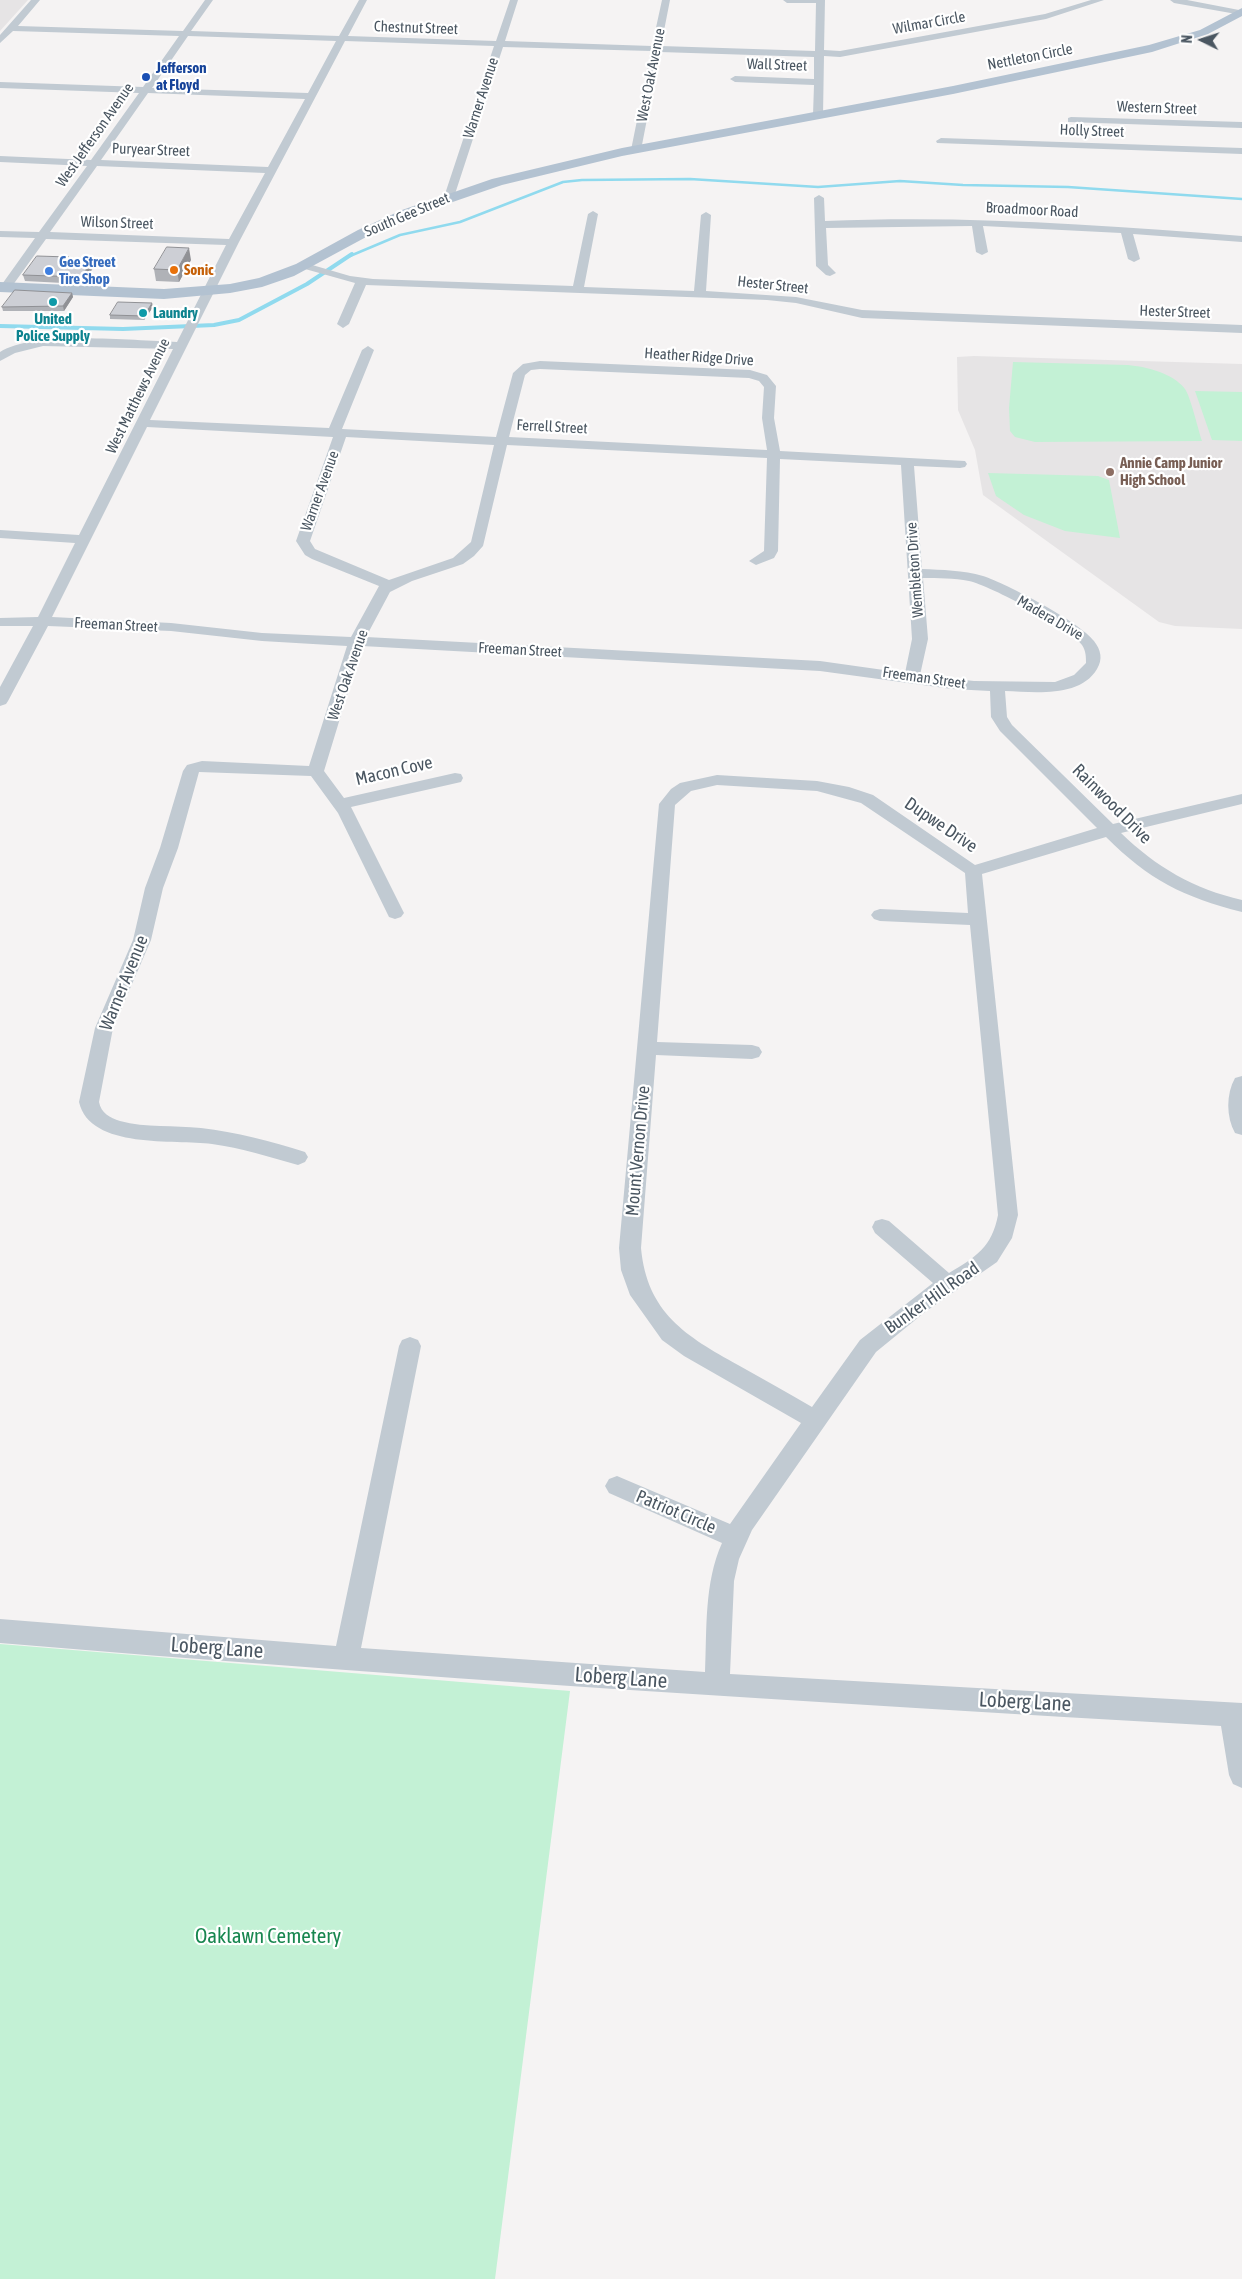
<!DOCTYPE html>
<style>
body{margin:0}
#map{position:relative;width:1242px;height:2279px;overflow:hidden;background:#f5f3f3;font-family:"Asap Condensed",sans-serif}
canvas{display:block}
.north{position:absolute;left:1177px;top:15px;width:50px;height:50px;-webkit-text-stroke:4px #fff;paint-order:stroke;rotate:274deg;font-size:14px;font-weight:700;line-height:20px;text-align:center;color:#4a5661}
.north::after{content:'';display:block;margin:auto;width:18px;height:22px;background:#4a5661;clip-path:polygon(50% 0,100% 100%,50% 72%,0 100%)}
</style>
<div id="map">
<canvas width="1242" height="2279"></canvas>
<div class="north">N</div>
</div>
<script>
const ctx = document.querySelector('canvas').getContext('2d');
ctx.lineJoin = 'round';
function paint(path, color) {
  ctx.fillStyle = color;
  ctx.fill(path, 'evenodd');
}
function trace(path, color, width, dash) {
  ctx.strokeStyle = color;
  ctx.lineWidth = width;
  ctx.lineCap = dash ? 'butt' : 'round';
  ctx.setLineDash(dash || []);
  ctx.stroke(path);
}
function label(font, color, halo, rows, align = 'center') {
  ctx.font = font + ' "Asap Condensed",sans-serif';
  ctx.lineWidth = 4.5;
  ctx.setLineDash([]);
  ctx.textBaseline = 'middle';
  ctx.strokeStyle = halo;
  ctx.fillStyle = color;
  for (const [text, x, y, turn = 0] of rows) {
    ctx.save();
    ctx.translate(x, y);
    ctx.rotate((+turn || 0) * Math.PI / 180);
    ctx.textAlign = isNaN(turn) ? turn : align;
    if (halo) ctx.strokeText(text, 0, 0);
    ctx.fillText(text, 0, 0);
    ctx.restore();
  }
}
const education = new Path2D(`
 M0 0H28L0 31Z
 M974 356 1242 364V629L1175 626 1159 622 983 495 975 450 958 410 957 357Z`);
const green = new Path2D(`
 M1013 362 1128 365C1147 367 1173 373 1185 389 1191 398 1198 429 1202 441L1035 442 1015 437 1010 431 1009 408Z
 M1195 391 1242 392V441L1212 440Z
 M988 473 1098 476 1109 480 1120 538 1065 531 1024 515 996 496Z
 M0 1644 570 1691 495 2279H0Z`);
const streamFar1 = new Path2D(`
 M350 256 400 235 460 222 563 182 582 180 690 179 818 187 900 181 963 185 1068 187 1242 199`);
const stream = new Path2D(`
 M0 326 123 329 214 325 239 320 307 284 352 254`);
const minor = new Path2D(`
 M31 0H40L18 26 183 31 205 0H213L191 31 339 36 359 0H367L348 36 496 41 510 0H518L505 41 652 46 662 0H670L661 46 815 51 816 3H787L783 0H825L824 50 840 51 1045 14 1091 0H1104L1046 19 840 57 824 56 823 115 818 118 813 115 814 85 735 82 730 79 735 76 814 79V57L660 52 641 150 636 153 631 150 651 51 503 47 454 197 449 200 444 197 494 46 345 41 239 242 150 420 329 428 362 350 368 346 374 350 342 429 496 437 513 373 523 364 540 361 750 370 767 375 776 386 774 418 780 451 965 461 967 464 965 467 960 468 914 466 922 569C942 570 963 570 983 576 1007 584 1080 622 1094 641 1101 650 1103 659 1097 669 1080 698 1034 692 1005 691L1007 717 1012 725 1113 824 1242 794V804L1121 833C1156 867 1194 889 1242 900V912C1183 897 1149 880 1106 837L982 874 1018 1215 1012 1238 997 1262 925 1312 876 1352 752 1530 739 1559 734 1581 730 1674 1242 1703V1788L1233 1784 1229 1775 1221 1726C814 1703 407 1677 0 1643V1619L336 1646 399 1346 402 1340 410 1337 418 1340 421 1346 361 1648 705 1672C707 1629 704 1583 722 1543L609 1493 605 1486 609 1479 617 1476 730 1524 801 1423 684 1356 662 1340 630 1295 621 1270 619 1248 659 804 671 789 680 783 717 775 817 781 849 787 873 795 975 865 1097 828 1000 731 991 717 990 691 952 689 820 671 362 646 324 771 344 798 455 773 461 774 463 778 461 782 351 807 404 913 401 917 395 919 389 917 338 813 311 776 199 772 178 848 163 888 151 940 113 1028 99 1102C101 1113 110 1118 120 1121 146 1128 174 1125 201 1128 236 1132 271 1141 305 1152L308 1157 305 1162 298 1165C270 1157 241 1148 212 1144 175 1139 90 1150 79 1102L95 1028 133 940 145 888 160 848 183 771 187 765 202 761 309 766 347 646 262 641 171 631 48 626 8 701 6 704 0 706V687L33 626H0V618L38 617 75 543 0 538V530L79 535 173 349 43 346 15 353 0 361V352C35 330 133 341 177 342L226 245 46 239 10 289H2L0 287 35 238 0 237V231L39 232 87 166 0 162V156L91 160 139 93 0 88V82L143 87 179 36 13 31 0 43V35ZM188 36 336 41 308 93 152 88ZM148 93 305 99 268 167 101 160ZM97 166 265 173 229 239 50 232ZM540 369 749 378 759 381 764 387 762 418 767 450 509 437 525 375 531 370ZM147 427 333 437 296 541 305 555 312 559 379 586 351 637 262 633 171 623 52 617ZM346 437 494 445 471 542 453 558 389 580 315 549 310 541ZM507 445 767 458 764 551 749 561 756 565 774 558 778 551 780 459 901 465 912 639 905 673 820 661 366 637 390 592 412 581 463 564 474 556 483 546ZM923 578C938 578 954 578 969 581 991 586 1070 628 1082 645 1086 651 1086 657 1086 663L1074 675 1055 682 974 681 920 675 928 639ZM717 785 817 791 861 803 965 873 968 913 880 909 874 911 871 915 874 919 880 921 970 925 998 1215C992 1247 976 1257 949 1273L889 1221 882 1219 875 1221 872 1227 875 1233 933 1283 860 1340 812 1407C788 1393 763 1379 738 1365 686 1336 647 1313 641 1248L656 1055 752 1059 759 1057 762 1052 759 1047 752 1045 657 1042 675 805 691 791Z
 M1170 0H1187L1239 10 1242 11V15L1174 3Z
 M1071 117 1242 122V128L1068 122V118Z
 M941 138 1242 148V154L937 143 936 141Z
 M819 195 824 198 825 221C965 215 1103 225 1242 236V242L1133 234 1140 259 1134 262 1128 259 1121 233 983 226 988 252 982 255 976 252 972 226 826 228 828 265 836 273 830 276 826 275 816 266 814 198Z
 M593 211 598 214 584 287 694 291 701 215 706 212 711 215 706 291 796 297 862 310 1242 325V333L862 318 796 303 767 300 366 285 349 324 343 328 337 324 355 283 298 267 296 265 302 262 350 276 373 279 573 286 588 214Z
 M1242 1076V1135L1235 1133C1226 1117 1226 1094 1235 1078Z`);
const major = new Path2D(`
 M1242 8V16L1208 34 1152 52 953 94 622 156 502 185 412 216 368 236 294 276 262 287 230 293 164 299 0 292V282L164 289 230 284 259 278 296 264 358 230 402 210 492 179 622 148 953 86 1149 45 1200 30Z`);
const wall = new Path2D(`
 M191 260 179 282 156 281 154 269Z
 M70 261 91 262 93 268 82 284 25 281 23 275Z
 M72 293 73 297 64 311H3L2 307Z
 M153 307 144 320 110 319V315Z`);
const shadedWall = new Path2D(`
 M189 248 191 260 179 282 177 270Z
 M91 262 93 268 82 284 81 277Z
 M72 293 73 297 64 311 63 306Z
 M152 303 153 307 144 320V316Z`);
const building = new Path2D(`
 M167 247 189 248 177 270 154 269Z
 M37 256 69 257 67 261 91 262 81 277 23 275Z
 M15 290 72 293 63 306 2 307Z
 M118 302 152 303 144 316 110 315Z`);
const markers = [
 [146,77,5,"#1a4fb4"],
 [174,270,5,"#e8710a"],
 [49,271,5,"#3f7fe0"],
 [53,302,5,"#0f9aa8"],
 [143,313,5,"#0f9aa8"],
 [1110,472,5,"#8d6e63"]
];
const farStreetnames = [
 ["Wilmar Circle",929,23,-10],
 ["Chestnut Street",416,28,2],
 ["Nettleton Circle",1030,57,-11],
 ["Wall Street",777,65,2],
 ["West Oak Avenue",651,75,-79],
 ["Warner Avenue",481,98,-72],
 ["Western Street",1157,108,2],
 ["Holly Street",1092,131,2],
 ["West Jefferson Avenue",95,135,-55],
 ["Puryear Street",151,150,2],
 ["Broadmoor Road",1032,210,3],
 ["South Gee Street",407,215,-23],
 ["Wilson Street",117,223,2],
 ["Hester Street",773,285,6],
 ["Hester Street",1175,312,2],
 ["Heather Ridge Drive",699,357,4],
 ["West Matthews Avenue",138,396,-64],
 ["Ferrell Street",552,427,3],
 ["Warner Avenue",320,491,-70],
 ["Wembleton Drive",915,570,-94],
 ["Madera Drive",1050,618,30],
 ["Freeman Street",116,625,3],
 ["Freeman Street",520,650,3],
 ["West Oak Avenue",348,675,-71],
 ["Freeman Street",924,678,8]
];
const farTransitnames = [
 ["Jefferson",156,68],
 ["at Floyd",156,85]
];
const farShopnames = [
 ["Gee Street",59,262],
 ["Tire Shop",59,279]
];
const farFoodnames = [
 ["Sonic",184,270]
];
const farCulturenames = [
 ["Laundry",153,313],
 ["United",53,319,"center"],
 ["Police Supply",53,336,"center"]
];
const farEducationnames = [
 ["Annie Camp Junior",1120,463],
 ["High School",1120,480]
];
const streetNames = [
 ["Macon Cove",394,771,-13],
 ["Rainwood Drive",1112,804,45],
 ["Dupwe Drive",941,825,34],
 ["Warner Avenue",124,983,-68],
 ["Mount Vernon Drive",638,1151,-85],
 ["Bunker Hill Road",932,1298,-35],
 ["Patriot Circle",676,1512,23]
];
const nearStreetnames = [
 ["Loberg Lane",217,1648,4],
 ["Loberg Lane",621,1678,4],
 ["Loberg Lane",1025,1702,3]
];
const nearParknames = [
 ["Oaklawn Cemetery",268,1936]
];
paint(education, '#e6e4e5');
paint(green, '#c3f1d5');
trace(streamFar1, '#90daee', 2.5);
trace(stream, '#90daee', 4);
paint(minor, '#c1cad2');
paint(major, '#b3c2d1');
paint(wall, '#b0b2b7');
paint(shadedWall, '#909195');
paint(building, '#cdcfd5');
trace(building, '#909195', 1);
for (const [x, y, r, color] of markers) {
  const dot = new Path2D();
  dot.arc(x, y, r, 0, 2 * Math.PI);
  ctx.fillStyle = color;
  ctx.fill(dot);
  trace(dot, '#fff', 2);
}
label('15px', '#4a5661', '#fff', farStreetnames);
label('bold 15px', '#164399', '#fff', farTransitnames, 'left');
label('bold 15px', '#366cbe', '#fff', farShopnames, 'left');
label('bold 15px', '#c56008', '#fff', farFoodnames, 'left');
label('bold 15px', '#0d838f', '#fff', farCulturenames, 'left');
label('bold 15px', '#785e54', '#fff', farEducationnames, 'left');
label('18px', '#4a5661', '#fff', streetNames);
label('21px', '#4a5661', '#fff', nearStreetnames);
label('21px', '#17864f', '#fff', nearParknames);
</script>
